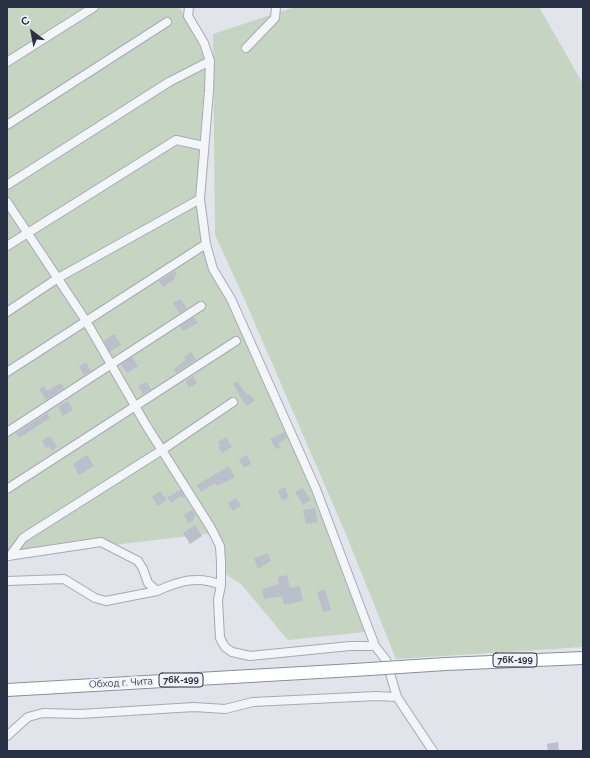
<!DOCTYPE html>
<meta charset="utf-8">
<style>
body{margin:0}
#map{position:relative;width:590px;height:758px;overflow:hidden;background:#e1e4ea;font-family:Raleway,sans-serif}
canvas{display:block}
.frame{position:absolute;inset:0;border:8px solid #283043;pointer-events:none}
.north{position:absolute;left:12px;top:12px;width:40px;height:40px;-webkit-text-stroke:3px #f1f3f8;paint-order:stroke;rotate:328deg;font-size:11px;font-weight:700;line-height:16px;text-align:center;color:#283043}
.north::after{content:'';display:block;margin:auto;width:14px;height:18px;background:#283043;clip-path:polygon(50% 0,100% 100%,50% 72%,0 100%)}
</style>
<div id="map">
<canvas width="590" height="758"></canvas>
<div class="frame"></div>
<div class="north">С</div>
</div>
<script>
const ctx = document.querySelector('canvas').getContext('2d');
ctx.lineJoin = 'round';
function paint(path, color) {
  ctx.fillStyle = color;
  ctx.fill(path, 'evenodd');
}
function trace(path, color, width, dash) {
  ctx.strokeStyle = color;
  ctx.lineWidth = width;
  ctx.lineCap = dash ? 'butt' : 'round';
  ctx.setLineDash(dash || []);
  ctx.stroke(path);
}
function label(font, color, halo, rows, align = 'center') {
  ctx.font = font + ' Raleway,sans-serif';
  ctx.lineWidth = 4;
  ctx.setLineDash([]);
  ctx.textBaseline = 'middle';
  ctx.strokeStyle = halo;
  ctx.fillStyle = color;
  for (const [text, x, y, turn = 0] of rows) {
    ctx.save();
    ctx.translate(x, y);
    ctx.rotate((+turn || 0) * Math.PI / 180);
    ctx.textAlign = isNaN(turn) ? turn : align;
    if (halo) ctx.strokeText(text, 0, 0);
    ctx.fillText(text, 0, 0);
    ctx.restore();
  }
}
const green = new Path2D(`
 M7 7H179L193 29 206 61 196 200 201 231 228 299 309 484 365 632 288 640 241 584 224 573 213 533 7 558Z
 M295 7H539L583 84V647L396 659 345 532 243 296 215 235 213 34Z`);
const building = new Path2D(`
 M175 271 177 274 174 276 175 279 163 287 159 281Z
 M181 299 187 309 179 313 173 303Z
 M194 317 198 323 183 331 180 326Z
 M114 334 121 345 110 352 104 341Z
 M191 352 196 360 176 373 174 369 186 360 184 357Z
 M132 357 138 366 127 373 121 364Z
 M86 362 91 371 84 375 79 366Z
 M193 376 197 383 189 388 185 381Z
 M237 381 247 395 250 394 255 401 246 406 233 384Z
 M146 382 151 389 143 394 138 386Z
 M61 383 64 388 46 400 39 389 44 386 47 391Z
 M68 401 73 410 63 416 58 407Z
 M47 413 50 418 19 438 16 433Z
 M284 432 287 438 278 443 281 447 276 449 270 439Z
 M50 436 57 447 52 451 49 446 46 448 42 441Z
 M226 437 232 447 222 453 218 447 220 445 218 442Z
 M87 455 94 466 79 475 73 464Z
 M247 455 251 464 244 468 239 460Z
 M229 466 235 477 217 486 215 483 201 492 197 485Z
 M285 487 289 498 282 500 278 490Z
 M303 488 311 500 303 505 295 492Z
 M181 490 185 497 183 498 181 496 171 503 167 497Z
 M160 491 167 500 158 506 152 497Z
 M236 498 241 506 233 511 228 503Z
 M315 508 318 522 306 524 303 510Z
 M192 510 196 516 193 517 194 520 188 523 184 515Z
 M195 525 202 536 190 544 183 533Z
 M268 553 271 561 258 569 254 558Z
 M287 575 290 588 300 586 303 601 284 605 282 596 264 599 262 589 279 584 277 577Z
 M325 589 331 610 323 612 317 592Z
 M558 742 559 751H548L547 744Z`);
const minor = new Path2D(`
 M189 7 188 16 204 43 210 61 209 91 200 199 206 244 213 269 231 299 316 489 375 646 386 660 397 697 433 751
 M246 48 275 18 276 7
 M7 62 94 7
 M7 125 167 22
 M7 185 169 82 210 61
 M7 202 86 321 146 425 211 528 220 546 221 563V585L218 600 220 638 225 647 232 652 250 656 350 646H375
 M7 246 176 140 204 146
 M7 312 58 278 200 199
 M7 372 206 244
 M7 432 201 306
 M7 489 236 341
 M8 556 101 542 138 561 143 569 148 583 157 591C179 581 198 575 221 585
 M10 556 23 538 162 450 233 402
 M7 581 64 579 95 598 106 601 157 591
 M7 736 28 717 43 713 80 714 194 707 225 709 253 702 376 696 397 697`);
const highway = new Path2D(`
 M446 664 583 658
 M7 690 354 670`);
const highwayBridge = new Path2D(`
 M354 670 446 664`);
const shields = [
 [515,660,44],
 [181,680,44]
];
const shieldNames = [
 ["76К-199",515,660],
 ["76К-199",181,680]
];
const streetNames = [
 ["Обход г. Чита",121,683,-3]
];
paint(green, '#c5d5c1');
paint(building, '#bbbfcb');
trace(minor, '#a6aab5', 10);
trace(highway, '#878fa2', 14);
trace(minor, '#f4f5f8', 8);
trace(highway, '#fff', 12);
trace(highwayBridge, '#878fa2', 14, []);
trace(highwayBridge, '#fff', 12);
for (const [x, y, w] of shields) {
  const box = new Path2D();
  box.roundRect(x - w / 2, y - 7, w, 14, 3);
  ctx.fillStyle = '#f1f3f8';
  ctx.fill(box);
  trace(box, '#283043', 1);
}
label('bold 9px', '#283043', null, shieldNames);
label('10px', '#283043', '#f1f3f8', streetNames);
</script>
